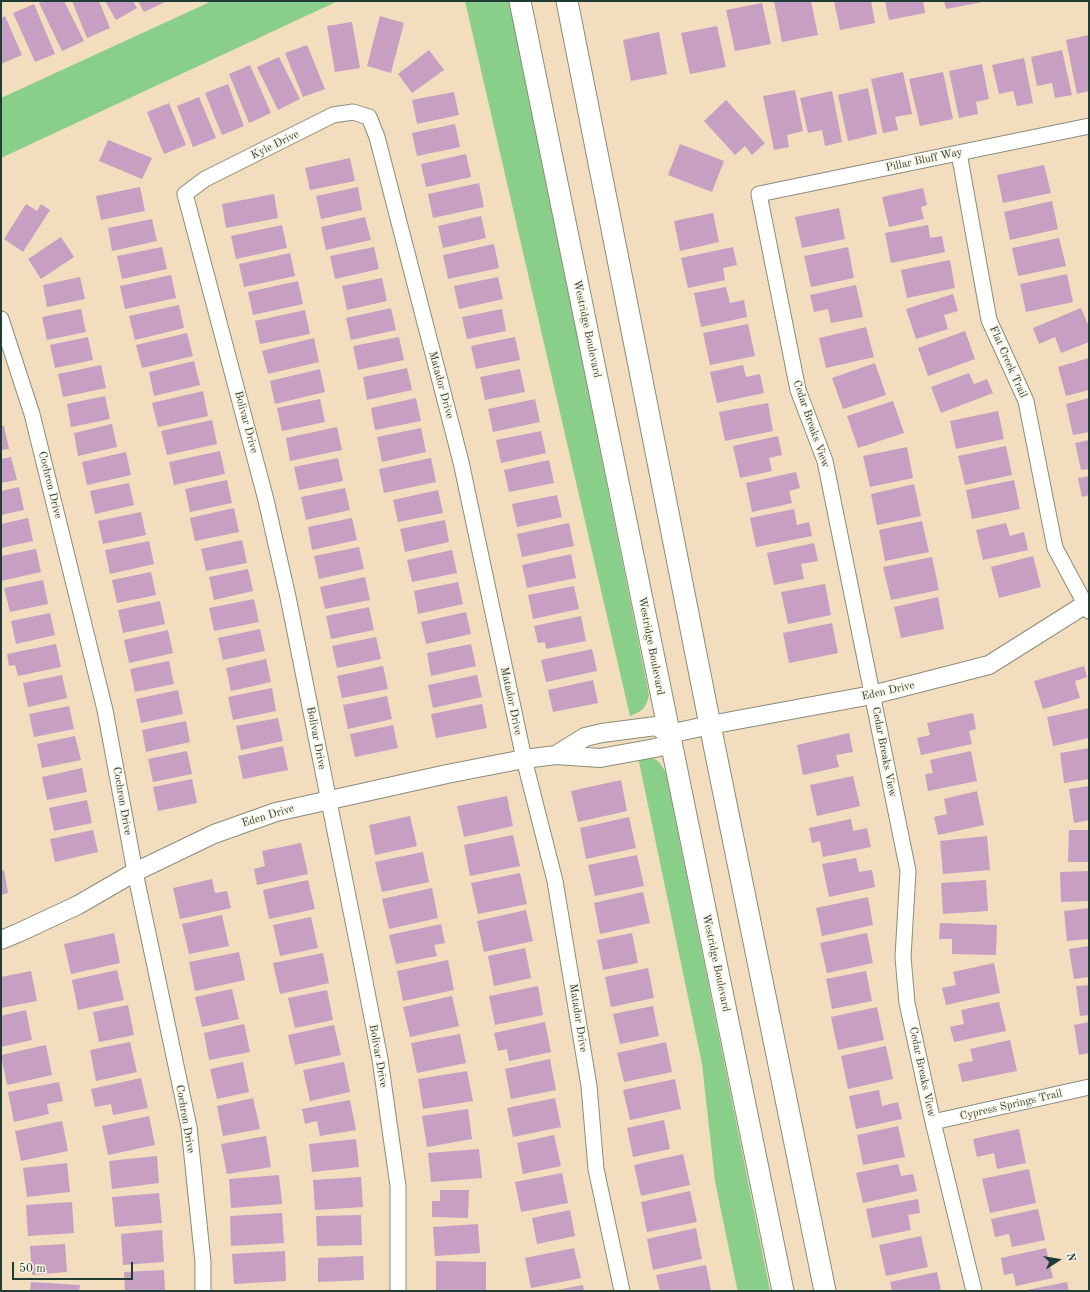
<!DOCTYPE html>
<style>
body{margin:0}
#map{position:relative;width:1090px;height:1292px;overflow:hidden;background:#f3ddbf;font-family:"Old Standard TT",serif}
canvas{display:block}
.frame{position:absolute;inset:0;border:2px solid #1f3d34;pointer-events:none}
.north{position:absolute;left:1038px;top:1240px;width:40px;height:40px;-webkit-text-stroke:3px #fcf5e5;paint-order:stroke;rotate:78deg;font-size:11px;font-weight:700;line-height:16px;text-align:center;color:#1f3d34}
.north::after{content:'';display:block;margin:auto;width:14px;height:18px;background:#1f3d34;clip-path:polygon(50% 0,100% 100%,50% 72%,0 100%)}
.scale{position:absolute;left:12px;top:1262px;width:121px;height:18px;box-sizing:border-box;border:2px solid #1f3d34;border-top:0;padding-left:5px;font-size:12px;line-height:14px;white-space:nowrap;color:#1f3d34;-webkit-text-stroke:3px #fcf5e5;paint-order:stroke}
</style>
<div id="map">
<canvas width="1090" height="1292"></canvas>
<div class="frame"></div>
<div class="north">N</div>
<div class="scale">50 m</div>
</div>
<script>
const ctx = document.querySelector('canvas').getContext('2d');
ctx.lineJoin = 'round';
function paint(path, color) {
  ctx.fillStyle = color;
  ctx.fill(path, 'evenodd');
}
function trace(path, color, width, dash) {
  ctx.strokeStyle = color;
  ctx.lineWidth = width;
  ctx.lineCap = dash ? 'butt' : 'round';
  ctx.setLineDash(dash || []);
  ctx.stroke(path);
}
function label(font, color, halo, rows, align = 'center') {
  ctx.font = font + ' "Old Standard TT",serif';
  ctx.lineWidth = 3;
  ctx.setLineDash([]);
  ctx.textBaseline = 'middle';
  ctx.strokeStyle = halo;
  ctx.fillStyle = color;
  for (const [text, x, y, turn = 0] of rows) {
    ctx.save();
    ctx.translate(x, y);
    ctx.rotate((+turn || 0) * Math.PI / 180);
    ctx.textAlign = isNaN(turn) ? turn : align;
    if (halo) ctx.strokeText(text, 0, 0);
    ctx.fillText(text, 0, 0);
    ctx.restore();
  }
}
const green = new Path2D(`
 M212 1H338L1 158V98Z
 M465 1H510L649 695C646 709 642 711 630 716Z
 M638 757C655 757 658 758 666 773L770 1291H738L737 1288 715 1181 702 1064Z`);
const building = new Path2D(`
 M43 1H64L84 41 62 51 39 3Z
 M72 1H99L110 28 87 38Z
 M105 1H133L137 8 116 20Z
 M138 1H167L144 12Z
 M774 1H811L818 35 782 42Z
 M834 1H871L875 23 840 30Z
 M885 1H923L925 13 889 20Z
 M944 1H983V2L946 9Z
 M762 3 771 44 735 51 726 10Z
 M34 4 55 54 35 62 13 13Z
 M5 16 22 55 1 64V18Z
 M380 16 404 23 391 73 367 66Z
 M352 22 360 68 335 72 327 26Z
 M717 26 726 67 690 74 681 33Z
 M659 32 667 74 631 81 623 40Z
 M1089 35V91L1077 94 1066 40Z
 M307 45 325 89 303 97 285 53Z
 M429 50 444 70 412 93 398 74Z
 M1062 50 1072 95 1055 98 1052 83 1037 86 1031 57Z
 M279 57 300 99 278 110 257 67Z
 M1024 58 1033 103 1017 106 1013 91 999 94 992 65Z
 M982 64 989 99 976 102 978 114 959 118 949 71Z
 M250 65 271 113 249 123 229 74Z
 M903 72 912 114 895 117 898 130 883 133 871 79Z
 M943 72 953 119 920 126 909 79Z
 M228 84 244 126 222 135 205 93Z
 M868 88 877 134 848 141 838 95Z
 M795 90 803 131 787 135 789 147 774 150 763 96Z
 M832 91 842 142 825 146 822 130 808 133 800 98Z
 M454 92 459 115 417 124 412 100Z
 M199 97 216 138 193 147 177 106Z
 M726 100 765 143 752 155 745 146 735 155 704 121Z
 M169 103 186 145 164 154 147 112Z
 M455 124 460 147 417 156 412 133Z
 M108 140 152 158 142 179 99 161Z
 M680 144 724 161 712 192 668 175Z
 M466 154 471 177 426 187 421 164Z
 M350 158 355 181 310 190 305 168Z
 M1044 165 1051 193 1003 203 997 175Z
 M479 183 484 207 433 218 428 194Z
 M140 187 145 211 101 220 96 196Z
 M358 187 362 210 321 219 316 196Z
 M923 188 927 205 921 207 924 219 889 227 882 197Z
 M274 194 278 218 226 228 222 204Z
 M1052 201 1058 229 1010 240 1004 212Z
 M26 204 37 211 41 204 50 210 23 252 4 239Z
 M839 208 845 239 802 248 795 217Z
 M713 213 719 242 680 251 674 221Z
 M481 216 486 238 443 248 438 226Z
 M365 217 371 240 326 250 321 227Z
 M152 219 157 241 112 251 108 228Z
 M282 225 287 248 236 259 231 236Z
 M928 225 930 238 942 236 945 252 891 263 885 233Z
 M61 237 74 257 41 279 28 259Z
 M1059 238 1066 266 1018 276 1012 248Z
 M494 244 499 268 448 279 443 255Z
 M162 247 167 269 122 279 117 256Z
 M374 247 379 269 335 279 330 256Z
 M733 247 737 265 723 268 725 280 688 288 681 258Z
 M848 247 854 278 811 287 804 256Z
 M290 253 295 276 244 287 239 264Z
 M950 260 955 288 907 298 901 270Z
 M1067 274 1073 302 1026 312 1020 284Z
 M171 275 176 298 125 309 120 286Z
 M80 277 85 299 47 307 43 285Z
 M498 277 503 299 459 309 454 286Z
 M382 278 387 301 347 310 342 286Z
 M298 281 303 304 253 315 248 292Z
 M856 285 863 317 831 323 828 309 814 312 810 295Z
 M726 287 730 303 744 300 747 317 701 327 694 293Z
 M953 294 958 311 944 315 948 329 916 339 906 309Z
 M179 305 184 328 135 340 129 316Z
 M391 308 396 330 351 340 346 318Z
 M1081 308 1089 327V342L1061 353 1055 337 1039 344 1033 328Z
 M81 309 86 332 47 340 42 317Z
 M502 309 506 331 467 339 462 317Z
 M305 310 310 334 260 344 255 321Z
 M748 324 755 356 710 365 703 333Z
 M866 327 874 357 826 368 819 338Z
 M965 331 975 359 928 376 918 348Z
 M187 333 193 356 142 368 136 345Z
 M88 337 93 360 55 368 50 345Z
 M399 337 404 360 358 370 353 346Z
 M515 337 520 360 476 369 471 346Z
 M314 338 319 362 268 374 262 351Z
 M1089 358V390L1066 396 1058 367Z
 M194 361 200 385 154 396 149 372Z
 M875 363 886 395 843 409 832 378Z
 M101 365 106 388 63 397 58 374Z
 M743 365 746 377 760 374 764 393 717 403 710 372Z
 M407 368 412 390 367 400 363 377Z
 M320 369 325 392 275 404 270 381Z
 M520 369 525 392 485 400 480 377Z
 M969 373 974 384 987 379 993 393 941 413 931 387Z
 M203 391 208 416 158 427 152 403Z
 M105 396 110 419 71 427 67 404Z
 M416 398 421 421 375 430 371 408Z
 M1089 398V432L1073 435 1066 404Z
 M320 399 325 422 282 431 277 408Z
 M535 399 540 422 493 432 488 409Z
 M893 401 904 433 858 448 847 416Z
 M768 403 773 431 725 441 719 412Z
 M998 411 1004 439 956 449 950 421Z
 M212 420 217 444 167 455 161 431Z
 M112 424 117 447 78 456 74 433Z
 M1 426H4L9 449 1 450Z
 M337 427 342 450 290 461 286 438Z
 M421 428 426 452 382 462 377 437Z
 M541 431 546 453 501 463 496 440Z
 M778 436 782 455 769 458 772 471 740 478 733 446Z
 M1089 440V469L1081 470 1075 443Z
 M1006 446 1012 475 965 485 958 456Z
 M907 447 913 478 870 487 863 456Z
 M220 451 225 474 174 485 169 462Z
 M126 452 131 475 87 485 82 462Z
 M11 457 17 480 1 483V459Z
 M338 458 343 481 299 490 294 467Z
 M431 458 436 482 384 493 379 469Z
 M549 460 554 483 509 492 504 470Z
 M796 472 800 488 789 491 792 503 752 512 746 483Z
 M1089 476V495L1082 497 1078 478Z
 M227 480 232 503 190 512 185 489Z
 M1014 480 1020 509 972 519 966 490Z
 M129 483 134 505 95 514 90 491Z
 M914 484 921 516 877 525 871 494Z
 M19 487 24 510 1 515V491Z
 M345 488 350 510 306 520 301 497Z
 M438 490 443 513 398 522 393 500Z
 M557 495 562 517 517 527 512 504Z
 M234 508 239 532 195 541 190 518Z
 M794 509 797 525 809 522 812 536 756 547 750 518Z
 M141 512 146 535 103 544 98 521Z
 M28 518 33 541 1 548V524Z
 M352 518 357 540 312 550 308 527Z
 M445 520 449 542 405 552 400 529Z
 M922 521 929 552 885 561 879 530Z
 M569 523 574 546 522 557 517 534Z
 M1006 523 1010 536 1024 532 1028 550 983 560 976 530Z
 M242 540 247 563 206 571 201 549Z
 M149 541 154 564 110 574 105 550Z
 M814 543 818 561 801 564 804 579 774 585 767 553Z
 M359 547 364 569 319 579 314 556Z
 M36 549 41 572 1 581V556Z
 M452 550 457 573 412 582 407 560Z
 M571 554 576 578 527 588 522 565Z
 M1033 556 1041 587 999 598 991 567Z
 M932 557 939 590 891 600 883 567Z
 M248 569 253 591 214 600 209 577Z
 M151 572 156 595 117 603 112 580Z
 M365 577 370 600 325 609 320 587Z
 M43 580 48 604 10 612 4 588Z
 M458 582 463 604 418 614 414 591Z
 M825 584 831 615 788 624 781 592Z
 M574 586 579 609 533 619 528 595Z
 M938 597 944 629 901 638 894 607Z
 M254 599 259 622 214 631 209 608Z
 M160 601 165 624 123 633 118 610Z
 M369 607 374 630 331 639 326 616Z
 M466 612 471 634 426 644 421 622Z
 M50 613 55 635 16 644 11 621Z
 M581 616 586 641 546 649 545 642 538 643 534 626Z
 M832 623 838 653 789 663 783 633Z
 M260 629 265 651 223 660 218 638Z
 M168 630 173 653 129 663 124 640Z
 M376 637 381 659 337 668 332 646Z
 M56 644 61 667 18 676 15 665 9 666 7 654Z
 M471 644 476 666 431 676 427 653Z
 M592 649 597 671 546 682 541 660Z
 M266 659 271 682 231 691 226 668Z
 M169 661 174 684 135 692 130 669Z
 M383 666 388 689 342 698 337 676Z
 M1084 666 1087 677 1075 681 1080 698 1043 709 1034 681Z
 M62 675 67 698 28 707 23 683Z
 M477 675 482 697 433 708 428 685Z
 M593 680 598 703 553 712 548 690Z
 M272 688 276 711 233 720 228 697Z
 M178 690 183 714 141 723 136 699Z
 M387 696 392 719 348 729 343 705Z
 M482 704 487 728 436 738 431 714Z
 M69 706 74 729 34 737 29 714Z
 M1089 708V738L1053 746 1047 717Z
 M973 713 976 729 969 731 972 744 921 755 917 738 930 735 927 723Z
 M278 718 283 741 241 750 236 726Z
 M186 721 190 742 146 752 142 730Z
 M393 725 398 748 355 757 350 734Z
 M849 733 853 752 836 755 839 767 803 775 797 745Z
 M75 736 81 760 42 768 37 744Z
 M283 746 288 770 243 779 238 756Z
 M1089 748V779L1064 783 1060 753Z
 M187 751 192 774 153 782 148 759Z
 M971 751 977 781 928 791 925 774 933 773 930 760Z
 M82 768 87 792 47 800 42 777Z
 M853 776 860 806 817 816 810 785Z
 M192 779 197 803 158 811 153 787Z
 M621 780 627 811 578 822 571 791Z
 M1089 786V820L1074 823 1069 789Z
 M977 791 984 825 938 835 934 817 947 814 944 799Z
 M507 796 513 826 464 837 457 806Z
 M87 800 92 823 54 831 49 808Z
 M410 816 417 846 375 855 369 825Z
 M629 817 636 848 586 859 580 828Z
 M851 819 853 831 867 828 871 847 823 857 820 841 812 843 809 828Z
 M93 830 98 852 55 862 50 839Z
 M1069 830H1089V862H1068Z
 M513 835 520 866 470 876 464 845Z
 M987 836 990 870 943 874 940 841Z
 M301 843 308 874 257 885 254 869 265 866 262 851Z
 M423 852 429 882 382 892 375 862Z
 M637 855 644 886 595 896 588 865Z
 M856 858 859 872 872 870 875 887 829 897 822 864Z
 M4 870 8 893 1 895V871Z
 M1089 871V901L1061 902 1060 872Z
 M520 873 527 904 478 914 471 883Z
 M212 879 215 893 227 891 231 908 180 919 173 888Z
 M308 880 315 909 269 919 263 890Z
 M986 880 988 911 943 914 941 883Z
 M432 888 438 918 389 929 382 899Z
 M643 892 650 923 600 934 594 903Z
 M868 897 873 925 822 936 816 908Z
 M1089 908V939L1067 941 1064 911Z
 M526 910 533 941 484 952 477 921Z
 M222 915 229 946 189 954 182 924Z
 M311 917 318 948 280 956 273 925Z
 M940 923 997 925 996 955 952 954V939H939Z
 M441 924 445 943 434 945 437 956 396 964 389 935Z
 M114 933 120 963 71 974 64 944Z
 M632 933 638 963 603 970 597 940Z
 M867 933 873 963 827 973 820 943Z
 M1089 946V977L1074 979 1069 949Z
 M525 948 531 978 494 986 488 956Z
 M239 952 245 980 195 991 189 962Z
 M323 953 329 983 280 994 273 963Z
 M448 960 454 990 403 1001 397 971Z
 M994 963 1000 993 946 1005 942 988 956 985 953 972Z
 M648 968 654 998 611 1007 605 977Z
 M117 970 124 1000 78 1010 72 980Z
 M31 971 37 1001 1 1008V977Z
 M866 971 872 1001 832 1009 826 979Z
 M1089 985V1015L1080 1016 1076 986Z
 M538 986 543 1015 495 1025 489 996Z
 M232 989 239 1019 202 1027 195 997Z
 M327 990 333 1020 295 1028 288 998Z
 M452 996 459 1026 410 1037 403 1007Z
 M999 1002 1006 1031 954 1042 950 1027 964 1024 961 1010Z
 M128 1005 134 1035 99 1042 93 1012Z
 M653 1006 659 1036 620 1044 613 1014Z
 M877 1007 884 1040 838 1050 831 1017Z
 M26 1010 32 1040 1 1047V1016Z
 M545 1022 551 1052 509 1061 507 1049 498 1051 494 1033Z
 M1089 1022V1053L1079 1055 1074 1025Z
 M244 1024 250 1052 209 1060 204 1033Z
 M334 1025 341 1055 295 1065 288 1035Z
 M460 1034 466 1063 417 1073 411 1043Z
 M1010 1040 1017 1071 962 1082 958 1064 973 1061 970 1049Z
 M130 1042 137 1072 96 1081 90 1050Z
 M666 1042 672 1072 624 1082 617 1053Z
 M46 1045 52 1075 7 1085 1 1055Z
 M886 1046 893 1079 848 1089 841 1056Z
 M550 1059 556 1090 511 1099 505 1069Z
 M243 1062 249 1092 217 1099 210 1069Z
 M344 1062 350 1092 310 1101 303 1070Z
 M467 1071 473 1101 423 1109 418 1079Z
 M141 1078 148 1108 113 1115 111 1104 95 1107 91 1089Z
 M675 1079 681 1109 630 1120 623 1090Z
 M59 1082 63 1101 47 1104 49 1114 14 1122 8 1092Z
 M879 1090 882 1106 898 1102 902 1119 856 1129 849 1096Z
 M253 1098 260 1129 223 1136 217 1106Z
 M555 1098 561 1127 513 1137 507 1108Z
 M350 1100 356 1130 320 1136 317 1121 305 1124 302 1109Z
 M468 1109 472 1139 427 1147 422 1116Z
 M149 1116 155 1145 108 1155 102 1126Z
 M664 1120 670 1149 633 1157 627 1128Z
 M62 1121 68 1151 21 1161 15 1131Z
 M898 1126 905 1157 863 1165 857 1135Z
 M1019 1129 1026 1163 997 1169 994 1153 977 1157 973 1139Z
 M554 1135 561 1166 523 1174 517 1143Z
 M266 1136 271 1167 227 1174 221 1144Z
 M356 1139 359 1167 312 1172 309 1144Z
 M479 1149 482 1178 431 1182 428 1153Z
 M683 1154 690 1185 641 1196 634 1165Z
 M157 1156 159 1183 112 1189 109 1161Z
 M67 1163 70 1192 27 1197 23 1168Z
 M898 1164 901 1176 913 1174 917 1191 863 1203 856 1173Z
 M1029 1169 1036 1203 990 1213 982 1179Z
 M562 1173 568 1203 521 1212 515 1182Z
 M279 1175 282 1204 231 1208 229 1179Z
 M361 1177 363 1207 315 1210 313 1180Z
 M440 1190H469L468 1218 432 1217V1201H440Z
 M690 1191 697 1222 647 1232 641 1202Z
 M159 1193 162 1223 115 1227 112 1197Z
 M918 1199 920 1213 908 1215 911 1230 872 1238 866 1209Z
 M72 1202 74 1233 28 1236 26 1205Z
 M1038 1209 1045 1240 1012 1247 1009 1234 995 1237 991 1219Z
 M570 1210 575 1236 537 1244 532 1218Z
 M282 1213 284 1243 231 1246 230 1216Z
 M361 1215 362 1245 317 1246 316 1216Z
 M478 1224 480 1253 435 1256 433 1227Z
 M696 1228 702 1259 653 1270 647 1239Z
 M162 1230 164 1262 123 1265 121 1234Z
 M921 1236 928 1267 886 1276 879 1245Z
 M65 1244 67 1272 32 1275 30 1246Z
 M574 1248 581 1278 531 1288 525 1258Z
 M1046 1248 1053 1278 1016 1286 1013 1273 1004 1275 1001 1258Z
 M285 1251 286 1281 234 1284 232 1254Z
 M363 1256 364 1280 318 1282V1258Z
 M436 1261 486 1262V1291H436Z
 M706 1265 711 1291H660L656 1275Z
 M164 1270 165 1291H125L124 1272Z
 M937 1272 941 1291H892L890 1282Z
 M31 1282 80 1285 79 1291H30Z
 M1067 1282 1069 1291H1027V1290Z
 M583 1285 584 1291H557V1290Z`);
const minor = new Path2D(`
 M959 153 989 320 1026 401 1055 548 1089 611
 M1 319 32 414 105 710 135 872 189 1127 203 1262V1291
 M933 1122 1089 1087
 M398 1291V1186L380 1059 359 951 288 597 266 500 185 194 205 179 333 115 353 112 369 117 377 137 461 462 524 759 555 881 589 1086 596 1169 622 1291
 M974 1291 933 1122 907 1003 903 957 908 871 825 461 798 390 759 194 1089 126`);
const tertiary = new Path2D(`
 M556 755 585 737 602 733 656 726 669 734 710 725 872 695 989 665 1089 602
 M1 940 18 933 78 905 135 872 214 834 276 812 447 774 524 759 556 755 600 758 655 748 663 746 669 734`);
const secondary = new Path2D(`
 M520 1 783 1291
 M567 1 710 725 825 1291`);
const streetNames = [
 ["Kyle Drive",275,145,-26],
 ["Pillar Bluff Way",924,160,-12],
 ["Westridge Boulevard",587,329,78],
 ["Flat Creek Trail",1008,362,66],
 ["Matador Drive",441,385,75],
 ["Bolivar Drive",246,422,75],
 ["Cedar Breaks View",811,424,71],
 ["Cochron Drive",50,485,76],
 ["Westridge Boulevard",651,646,79],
 ["Eden Drive",888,691,-13],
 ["Matador Drive",511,701,78],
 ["Bolivar Drive",316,738,79],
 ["Cedar Breaks View",884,752,79],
 ["Cochron Drive",122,801,80],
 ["Eden Drive",268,816,-17],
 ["Westridge Boulevard",716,963,78],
 ["Matador Drive",578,1018,81],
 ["Bolivar Drive",378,1056,80],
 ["Cedar Breaks View",922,1072,78],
 ["Cypress Springs Trail",1011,1105,-13],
 ["Cochron Drive",185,1119,80]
];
paint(green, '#89cf8a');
paint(building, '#c69fc2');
trace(minor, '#898d7a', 17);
trace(tertiary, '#898d7a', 20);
trace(secondary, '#898d7a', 23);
trace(minor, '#fff', 15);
trace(tertiary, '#fff', 18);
trace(secondary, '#fff', 21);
label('11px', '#1f3d34', '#fcf5e5', streetNames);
</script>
